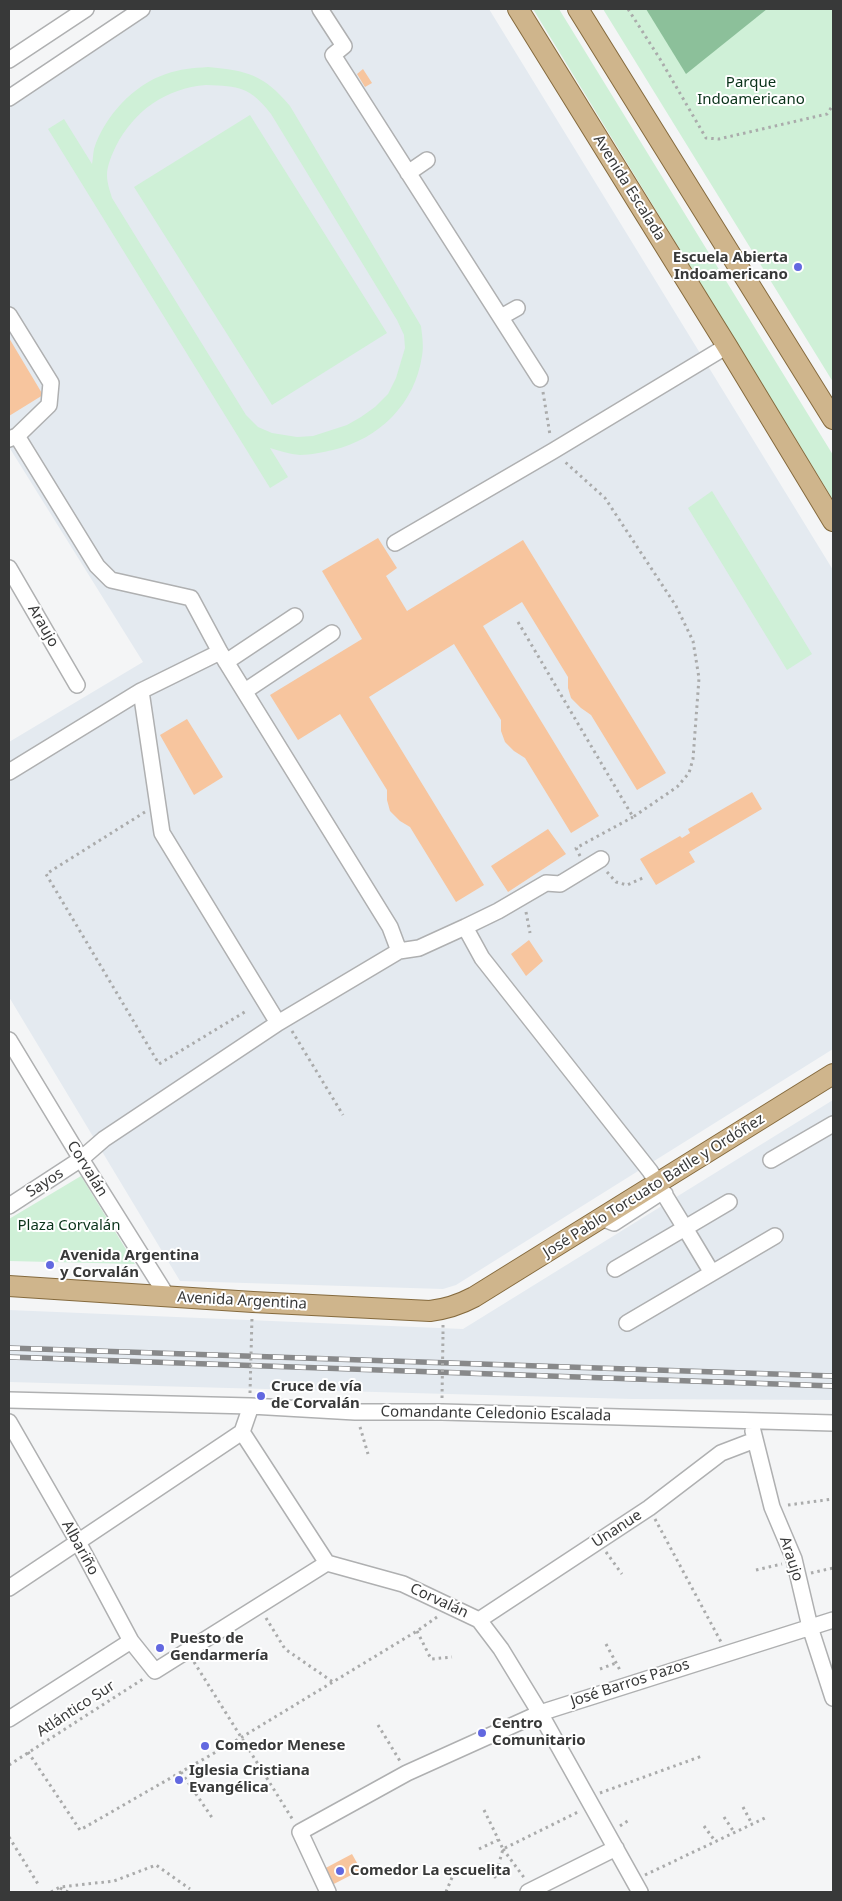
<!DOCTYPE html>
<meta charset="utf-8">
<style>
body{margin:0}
#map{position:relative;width:842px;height:1901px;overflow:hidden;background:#f4f5f6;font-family:"Noto Sans",sans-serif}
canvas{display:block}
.frame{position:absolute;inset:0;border:10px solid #383939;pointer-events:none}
</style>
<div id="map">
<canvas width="842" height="1901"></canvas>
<div class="frame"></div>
</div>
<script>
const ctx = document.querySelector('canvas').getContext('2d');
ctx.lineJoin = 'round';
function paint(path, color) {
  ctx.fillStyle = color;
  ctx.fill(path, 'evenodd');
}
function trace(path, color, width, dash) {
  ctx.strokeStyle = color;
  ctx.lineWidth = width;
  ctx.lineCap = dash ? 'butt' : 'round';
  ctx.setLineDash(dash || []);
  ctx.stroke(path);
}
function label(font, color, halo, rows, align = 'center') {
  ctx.font = font + ' "Noto Sans",sans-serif';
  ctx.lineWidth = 4;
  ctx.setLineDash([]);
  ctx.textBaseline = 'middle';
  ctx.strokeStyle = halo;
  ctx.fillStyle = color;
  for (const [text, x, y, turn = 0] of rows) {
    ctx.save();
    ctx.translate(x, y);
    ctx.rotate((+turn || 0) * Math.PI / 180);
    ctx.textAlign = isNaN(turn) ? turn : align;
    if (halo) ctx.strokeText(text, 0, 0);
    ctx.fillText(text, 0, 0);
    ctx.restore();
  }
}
const built = new Path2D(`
 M126 9H489L833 570V1049L456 1285 443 1289 180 1281 9 997V742L143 662 9 447V87Z
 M833 1100V1400L632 1399 9 1382V1310L463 1329Z`);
const green = new Path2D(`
 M533 9H559L833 455V500Z
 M603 9H833V382Z
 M208 67C248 71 263 74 290 106L421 326C422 335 424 346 422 356 415 404 379 439 333 450 323 452 311 455 300 455 289 454 280 451 270 448L288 477 270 488 48 129 64 119 92 164C93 159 93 154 94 149 104 117 134 84 166 74 180 69 193 68 208 67ZM206 85C239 86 250 87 271 114L397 320 404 335 405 348 396 378 388 394 375 407 361 417 347 425 313 436 297 437 272 433 258 427 246 415 112 198C110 191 107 183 107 175 107 166 112 154 116 146 134 111 166 88 206 85Z
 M250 115 387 333 272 405 134 187Z
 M712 491 812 654 787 670 688 508Z
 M81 1176 135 1264 9 1261V1219Z`);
const forest = new Path2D(`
 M646 9H767L686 74Z`);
const building = new Path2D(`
 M363 69 372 83 365 87 357 74Z
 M9 338 43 395 9 416Z
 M378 538 397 568 386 576 407 611 523 540 666 773 637 790 591 715 581 708 571 698 568 688V677L522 602 483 626 599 816 571 833 525 758 514 751 505 742 501 731V720L454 644 369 697 484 885 456 902 410 827 400 821 390 811 387 800V790L340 714 298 740 270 695 362 639 322 571Z
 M187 719 223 777 194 795 160 735Z
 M752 792 762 809 689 852 695 862 656 885 640 859 680 836 682 838 690 833 688 829Z
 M548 829 566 854 508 892 491 866Z
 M529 940 543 961 526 976 511 954Z
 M352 1854 361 1870 328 1887 320 1871Z`);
const path = new Path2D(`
 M628 9 660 59 706 138 719 139 827 114 833 105
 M543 392 550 435
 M518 622 633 817 677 787 689 773 693 759 699 678 693 641 676 606 605 498 564 461
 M145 812 46 874 159 1064 248 1010
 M580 856 576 848 633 817
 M607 872 616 882 627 885 645 877
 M526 912 530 933
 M292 1031 343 1115
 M443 1325V1335
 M360 1427 368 1454
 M788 1505 833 1499
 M655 1519 721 1642
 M606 1552 622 1574
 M756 1570 782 1564
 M811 1573 833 1568
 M266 1618 285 1649 333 1682
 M417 1631 431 1659 452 1657
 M606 1644 621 1672
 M194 1662 293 1820
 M600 1669 616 1663
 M378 1725 400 1761
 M28 1752 80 1830 242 1737 417 1631 437 1617
 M9 1765 143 1679
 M181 1772 213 1819
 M600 1793 702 1756
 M743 1807 752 1824
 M484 1810 503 1849 580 1811
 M724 1817 734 1832
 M620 1826 629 1820
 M704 1826 715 1841
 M9 1837 38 1884
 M479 1849 498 1840
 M503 1849 525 1879
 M645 1875 765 1818
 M60 1888 68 1892
 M51 1892 60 1887 114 1881 156 1865 190 1889
 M446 1892 456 1868 495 1877 503 1849`);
const minor = new Path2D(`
 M320 9 344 46 333 55 540 379
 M9 60 86 9
 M9 98 142 9
 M408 173 427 160
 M9 315 51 383 49 405 17 436 9 439
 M501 317 517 308
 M17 436 97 566 111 580 191 598 220 652 390 927 399 951 419 948 465 927 498 911 546 883 560 884 601 859
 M395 543 553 451 727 346
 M9 568 77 685
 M226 662 295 616
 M245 691 332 633
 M9 772 141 691
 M465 927 482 958 650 1171 685 1228 615 1269
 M278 1023 399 951
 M9 1040 81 1159 167 1296
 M771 1160 833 1124
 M9 1206 81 1159 104 1139 278 1023 162 833 141 691 220 652
 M605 1217 609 1221 614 1223 660 1193 665 1194
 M712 1273 685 1228 729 1202
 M627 1323 775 1236
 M9 1400 251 1406 355 1412H442L833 1423
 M251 1406 242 1432 327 1563 403 1584 479 1620 501 1649 540 1713 640 1892
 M9 1422 78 1542 131 1641 155 1671 327 1563
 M753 1431 772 1507 794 1559 810 1627 833 1698
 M9 1588 242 1432
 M479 1620 649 1508 721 1453 755 1440
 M9 1719 131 1641
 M328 1892 300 1832 407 1773 540 1713 833 1620
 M528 1892 616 1848`);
const major = new Path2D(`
 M518 9 727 346 833 521
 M578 9 833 419
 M9 1286 253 1302 430 1311C446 1309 459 1305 474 1297L833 1074`);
const rail = new Path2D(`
 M9 1348 833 1376
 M9 1357 833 1386`);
const pathBridge = new Path2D(`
 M250 1393 252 1317
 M442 1398 443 1335`);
const markers = [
 [798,267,5,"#6268e0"],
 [50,1265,5,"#6268e0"],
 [261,1396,5,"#6268e0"],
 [160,1648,5,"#6268e0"],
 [482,1733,5,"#6268e0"],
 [205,1746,5,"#6268e0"],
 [179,1780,5,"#6268e0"],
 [340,1871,5,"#6268e0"]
];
const parkNames = [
 ["Parque",751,83],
 ["Indoamericano",751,100],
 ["Plaza Corvalán",69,1226]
];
const streetNames = [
 ["Avenida Escalada",629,188,58],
 ["Araujo",43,626,60],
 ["Corvalán",87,1169,58],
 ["Sayos",45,1183,-33],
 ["José Pablo Torcuato Batlle y Ordóñez",654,1186,-32],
 ["Avenida Argentina",242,1301,3],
 ["Comandante Celedonio Escalada",496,1414,1],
 ["Unanue",617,1529,-33],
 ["Albariño",80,1548,61],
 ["Araujo",791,1559,72],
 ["Corvalán",439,1601,25],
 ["José Barros Pazos",630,1683,-18],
 ["Atlántico Sur",76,1709,-33]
];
const poiNames = [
 ["Escuela Abierta",788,258,"right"],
 ["Indoamericano",788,275,"right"],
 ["Avenida Argentina",60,1256],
 ["y Corvalán",60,1273],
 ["Cruce de vía",271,1387],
 ["de Corvalán",271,1404],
 ["Puesto de",170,1639],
 ["Gendarmería",170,1656],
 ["Centro",492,1724],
 ["Comunitario",492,1741],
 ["Comedor Menese",215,1746],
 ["Iglesia Cristiana",189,1771],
 ["Evangélica",189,1788],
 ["Comedor La escuelita",350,1871]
];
paint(built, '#e4eaf0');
paint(green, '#cff0d7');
paint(forest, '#8cc09a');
paint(building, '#f7c59e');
trace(minor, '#afb0b1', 18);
trace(major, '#856a3d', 22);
trace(path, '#aaabab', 3, [2.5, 4]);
trace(minor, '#fff', 15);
trace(major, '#cfb58c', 20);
trace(rail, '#88898a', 5.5);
trace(rail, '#fff', 4, [11]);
trace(pathBridge, '#aaabab', 3, [2.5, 4]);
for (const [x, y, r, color] of markers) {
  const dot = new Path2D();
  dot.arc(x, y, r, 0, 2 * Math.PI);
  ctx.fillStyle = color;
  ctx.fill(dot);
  trace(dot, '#fff', 2);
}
label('15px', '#093219', '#fff', parkNames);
label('15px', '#383939', '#fff', streetNames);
label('bold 15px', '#383939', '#fff', poiNames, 'left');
</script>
